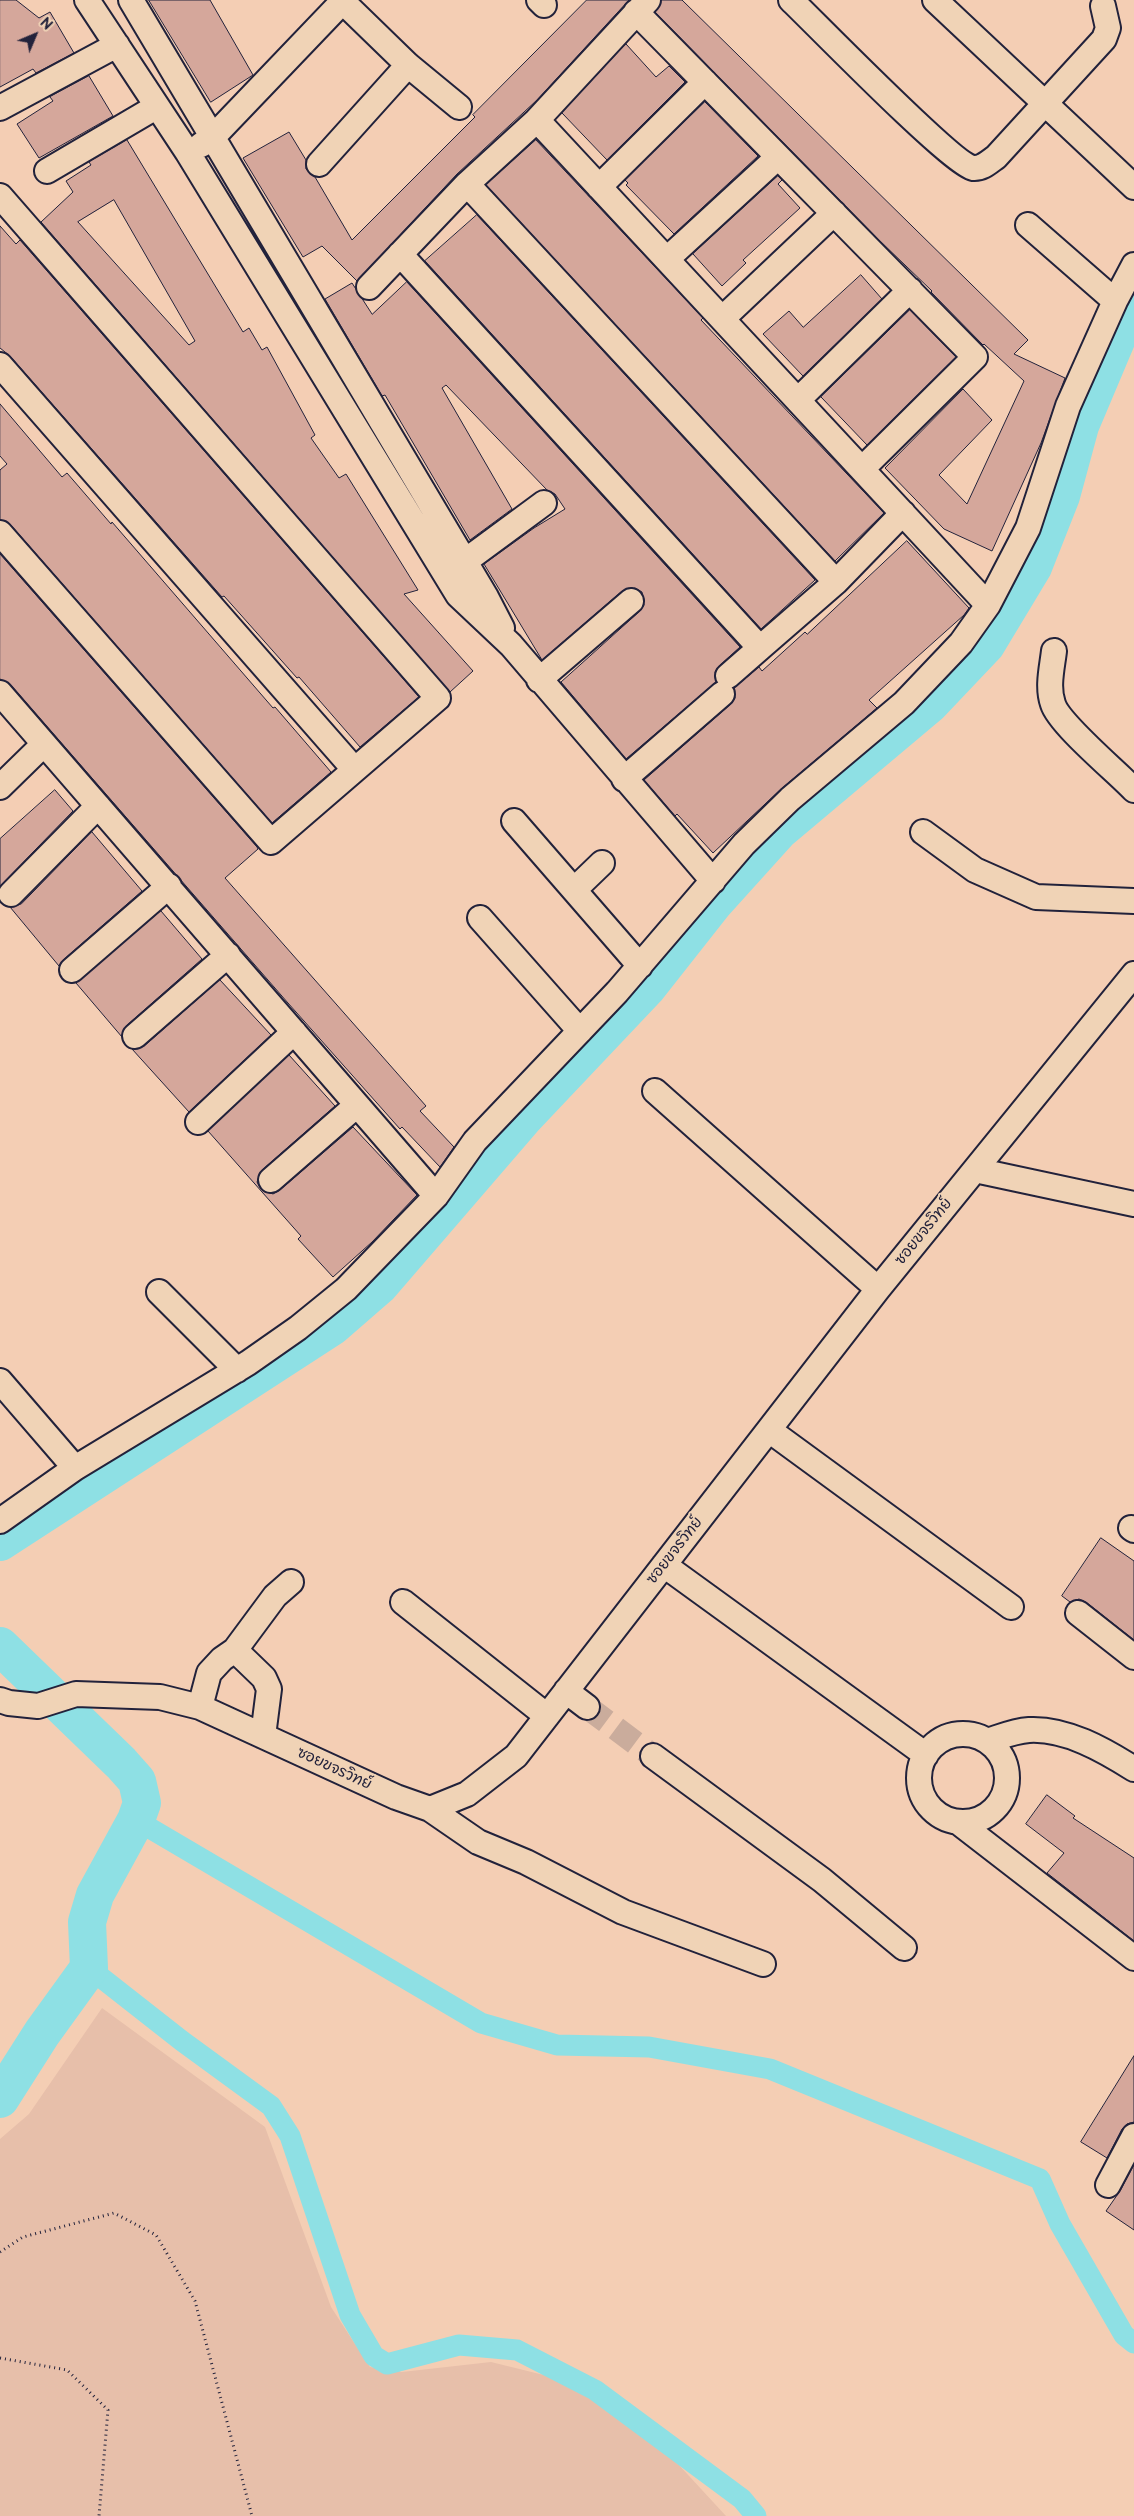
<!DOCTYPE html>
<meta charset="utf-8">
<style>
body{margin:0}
#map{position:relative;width:1134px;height:2516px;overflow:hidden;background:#f4ceb4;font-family:"Balsamiq Sans",sans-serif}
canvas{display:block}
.north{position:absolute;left:10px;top:10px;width:50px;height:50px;-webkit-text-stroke:4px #f0d3b6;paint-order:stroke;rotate:45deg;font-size:14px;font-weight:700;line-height:20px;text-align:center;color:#22223b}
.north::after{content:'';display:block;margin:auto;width:18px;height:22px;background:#22223b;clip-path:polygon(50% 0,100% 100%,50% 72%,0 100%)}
</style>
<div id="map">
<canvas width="1134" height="2516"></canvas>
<div class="north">N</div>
</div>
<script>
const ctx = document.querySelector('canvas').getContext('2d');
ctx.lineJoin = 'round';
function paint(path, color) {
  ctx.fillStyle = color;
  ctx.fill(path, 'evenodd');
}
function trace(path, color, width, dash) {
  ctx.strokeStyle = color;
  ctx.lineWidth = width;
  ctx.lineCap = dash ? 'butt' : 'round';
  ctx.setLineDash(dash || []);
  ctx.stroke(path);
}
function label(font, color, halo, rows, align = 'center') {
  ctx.font = font + ' "Balsamiq Sans","Playpen Sans Thai",sans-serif';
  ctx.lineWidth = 4;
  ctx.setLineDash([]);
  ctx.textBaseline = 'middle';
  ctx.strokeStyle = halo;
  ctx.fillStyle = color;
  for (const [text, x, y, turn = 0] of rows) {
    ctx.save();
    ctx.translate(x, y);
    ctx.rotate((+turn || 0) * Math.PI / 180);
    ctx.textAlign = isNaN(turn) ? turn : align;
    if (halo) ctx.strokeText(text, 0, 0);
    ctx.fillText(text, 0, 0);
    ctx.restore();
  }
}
const built = new Path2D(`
 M102 2008 265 2127 331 2307 370 2367 402 2372 491 2362 568 2381 678 2464 726 2516H0V2139L29 2114Z`);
const canal = new Path2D(`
 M136 1820 481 2023 557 2045 649 2047 770 2069 1040 2179 1060 2224 1124 2335 1134 2343
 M89 1968 182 2041 271 2106 290 2136 350 2315 374 2356 387 2364 459 2345 517 2350 595 2390 742 2499 756 2516`);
const river = new Path2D(`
 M0 1542 333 1326 379 1286 523 1119 647 988 714 903 779 831 930 704 986 645 1033 567 1061 496 1080 426 1120 331 1134 309
 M0 1646 121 1763 137 1781 142 1803 136 1820 95 1895 87 1922 89 1968 42 2033 0 2099`);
const building = new Path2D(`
 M0 0H16L39 18 50 12 74 53 36 73 33 69 0 87Z
 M149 0H210L253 75 211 102Z
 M587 0H629L537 100 457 174 357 281 322 246 303 257 243 158 289 132 306 160V169L315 177 352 240 475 117 473 115Z
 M661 0H682L1028 340 1014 354 1065 378 1041 443 992 551 944 529 885 468 963 389 992 420 939 475 967 504 1024 381 984 344 983 345 931 292 932 291 880 241 655 12Z
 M626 44 656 77 669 66 685 82 607 160 562 113Z
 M89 76 113 116 39 158 17 124 53 101 50 97Z
 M705 102 758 156 674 234 626 185 628 183 625 180Z
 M127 140 243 332 249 328 262 350 267 347 315 435 311 438 339 478 346 474 418 590 404 594 473 671 450 692 41 222 73 192 66 181 91 165 89 162ZM114 200 195 341 189 345 78 222Z
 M536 140 703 318 701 320 884 513 835 561 486 185Z
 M778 176 782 180 778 184 800 208 743 260 746 263 722 286 693 254Z
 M477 215 815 580 761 629 425 261Z
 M0 226 16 244 20 240 419 697 360 747 299 677 297 678 224 596 222 597 10 356 0 348Z
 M861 275 882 299 803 376 763 334 789 311 803 327Z
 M407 282 740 647 719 666 715 672 716 682 626 759 561 682 640 611 644 605 642 592 635 588 622 591 542 660 484 564 534 528 565 509 555 494 547 490 446 385 442 388 512 509 470 540 385 395 382 396 325 299 352 283 372 314Z
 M910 310 956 357 867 445 821 397Z
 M0 404 62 477 67 473 111 524 112 522 273 708 275 707 331 772 272 823 10 524 0 520V470L7 464 0 456Z
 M907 541 969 608 964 615 869 700 877 708 781 789 713 853 677 814 675 816 644 780 731 704 735 698 734 688 759 667 762 671 805 632 807 634Z
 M0 554 257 847 258 849 225 878 426 1106 420 1111 454 1147 440 1167 402 1127 400 1129 288 1003 10 684 0 679Z
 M55 790 73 811 0 886V839Z
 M92 832 142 891 63 960 59 966 10 907 21 904Z
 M161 911 202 959 126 1026 122 1037 76 983Z
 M220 980 271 1035 189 1112 132 1049 144 1046Z
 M289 1055 335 1106 262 1170 257 1182 261 1189 273 1194 280 1190 353 1127 417 1195 372 1242 333 1277 298 1239 301 1236 208 1131Z
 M1101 1538 1134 1561V1640L1086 1602 1079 1599 1070 1602 1062 1596Z
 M1047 1795 1075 1816 1073 1818 1134 1858V1941L1047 1873 1064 1853 1026 1824Z
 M1134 2056V2122L1127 2124 1122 2129 1107 2158 1081 2142Z
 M1134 2165V2230L1106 2211 1120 2191Z`);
const minorTunnel = new Path2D(`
 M587 1707 653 1756`);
const path = new Path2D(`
 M0 2252 23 2237 114 2213 156 2235 195 2301 252 2516
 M0 2358 67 2370 108 2410 99 2516`);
const minor = new Path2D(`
 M87 0 188 153 458 595 511 645 713 881
 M131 0 486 597 502 628
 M341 0 408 65 459 107
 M539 0 544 5
 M791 0C816 24 952 164 973 168 982 169 989 162 996 157L1104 39 1108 28 1103 6
 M935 0 1134 187
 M636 12 975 357 862 469
 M0 108 117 45
 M537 120 648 0
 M201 145 213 137 344 0
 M319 164 408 65
 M47 171 156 107
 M467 184 836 582
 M599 187 705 82
 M0 196 438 698 271 842 0 533
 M1028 225 1115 301
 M400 254 760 648 836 582 903 513
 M667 259 778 157
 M369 287 467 184 537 120 988 605
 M722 319 834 213
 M0 365 354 769
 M798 400 910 290
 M464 562 544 503
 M1054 651C1052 668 1047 687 1053 704 1059 724 1117 772 1134 790
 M728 676 760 648
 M539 680 631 601
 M0 693 436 1196
 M624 779 722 694
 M0 787 44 744
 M514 821 640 966
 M923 832 975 870 1036 897 1134 901
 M574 890 602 863
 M11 894 98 806
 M480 918 580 1031
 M72 970 169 886
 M135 1036 228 955
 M655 1091 878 1289
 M198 1122 294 1032
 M975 1170 1134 1204
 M271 1180 357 1105
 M159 1292 237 1370
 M0 1381 75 1468
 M769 1430 1011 1607
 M0 1521 75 1468 248 1363 298 1328 346 1289 436 1196 475 1141 617 992 744 844 790 799 904 703 961 643 988 605 1028 528 1068 406 1115 301 1134 265
 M1131 1528 1134 1530
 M664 1565 926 1755
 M403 1602 547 1716
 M1078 1613 1134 1657
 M235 1650 264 1678 269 1689 263 1736
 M566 1691 587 1707
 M0 1700 9 1703 38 1706 76 1694 160 1697 200 1707 396 1797 430 1809 467 1794 516 1756 878 1289 1134 974
 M200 1707 209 1673 222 1659 235 1650 275 1596 291 1582
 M919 1778a44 44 0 1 1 88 0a44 44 0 1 1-88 0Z
 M987 1741C1000 1737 1014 1731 1029 1730 1066 1728 1104 1750 1134 1769
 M653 1756 822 1880 904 1948
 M430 1809 478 1842 526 1862 623 1912 763 1964
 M958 1822 1134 1958
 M1108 2185 1134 2136`);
const streetNames = [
 ["ซอยขจรวิทย์",924,1232,-51],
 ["ซอยขจรวิทย์",675,1551,-52],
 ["ซอยขจรวิทย์",334,1769,25]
];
paint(built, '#e7bfaa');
trace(canal, '#8ee0e4', 21);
trace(river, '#8ee0e4', 38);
paint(building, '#d5a79b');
trace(building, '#22223b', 1);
trace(minorTunnel, '#caac9c', 24, [24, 12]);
trace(minor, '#22223b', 28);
trace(path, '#22223b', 3, [1, 4]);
trace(minor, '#f0d3b6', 24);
label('15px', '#22223b', '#f0d3b6', streetNames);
</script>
